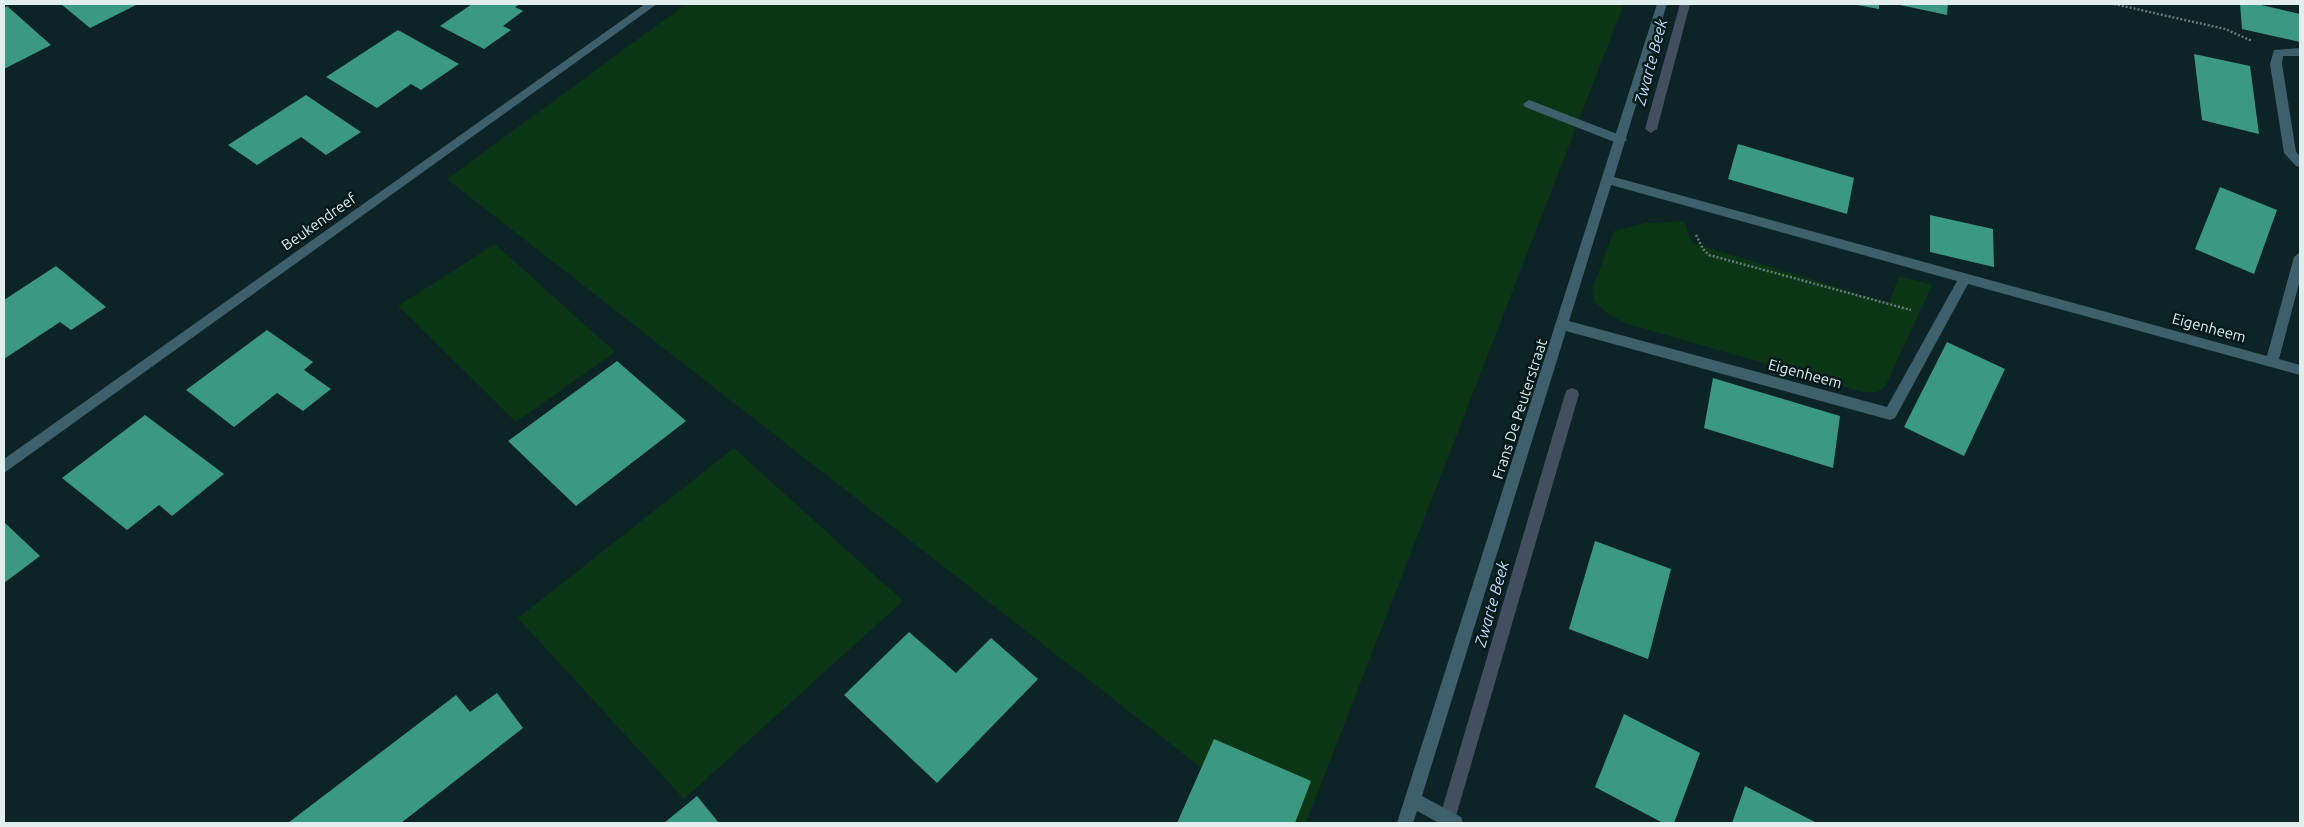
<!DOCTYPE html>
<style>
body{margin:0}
#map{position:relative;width:2304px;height:827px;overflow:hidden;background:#0c2425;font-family:Ubuntu,sans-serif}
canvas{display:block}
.frame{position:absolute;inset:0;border:5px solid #e0eeee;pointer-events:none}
</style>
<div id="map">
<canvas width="2304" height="827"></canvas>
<div class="frame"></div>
</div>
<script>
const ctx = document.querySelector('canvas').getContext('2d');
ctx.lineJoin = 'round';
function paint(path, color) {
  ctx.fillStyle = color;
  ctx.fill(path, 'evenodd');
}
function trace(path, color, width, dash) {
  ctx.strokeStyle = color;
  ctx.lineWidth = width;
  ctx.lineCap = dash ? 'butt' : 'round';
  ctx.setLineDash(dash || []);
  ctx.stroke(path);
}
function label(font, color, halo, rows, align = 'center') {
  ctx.font = font + ' Ubuntu,sans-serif';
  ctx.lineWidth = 5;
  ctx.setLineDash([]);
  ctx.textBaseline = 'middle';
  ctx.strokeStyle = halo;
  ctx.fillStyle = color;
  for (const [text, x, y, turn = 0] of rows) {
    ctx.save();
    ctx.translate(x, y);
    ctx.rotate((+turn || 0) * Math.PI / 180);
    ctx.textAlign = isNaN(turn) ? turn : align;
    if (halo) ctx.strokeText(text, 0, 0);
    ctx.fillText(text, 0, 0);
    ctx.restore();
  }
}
const green = new Path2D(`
 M686 4H1624L1306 823H1272L447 179Z
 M1684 221 1692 243 1889 303 1899 276 1932 285 1885 387 1877 392H1863L1628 324 1609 315 1594 301 1593 287 1614 231 1645 223Z
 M495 244 615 352 516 422 398 306Z
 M734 448 903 601 684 799 518 618Z`);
const stream = new Path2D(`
 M1680 4H1690L1657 129 1651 133 1645 129Z
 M1572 388 1577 390 1579 394 1454 823H1438L1565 394 1567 390Z`);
const building = new Path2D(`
 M61 4H138L90 28Z
 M472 4H520L515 7 523 11 503 26 511 30 484 49 440 26Z
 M1857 4H1879V9L1857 5Z
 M1900 4H1948L1947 15 1900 5Z
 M2240 4H2257L2300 14V42L2242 29Z
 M7 6 51 45 4 69V8Z
 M398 30 459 64 421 90 411 84 377 108 326 77Z
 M2194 54 2250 66 2259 134 2202 120Z
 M306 95 361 132 326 155 301 137 257 165 228 145Z
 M1738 144 1854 178 1847 214 1728 179Z
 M2220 187 2277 210 2254 274 2195 249Z
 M1930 215 1993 229 1994 267 1930 252Z
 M56 266 106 307 71 330 60 322 4 359V300Z
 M267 330 313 362 304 370 331 389 303 411 277 393 234 427 186 390Z
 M1947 342 2005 369 1964 456 1904 427Z
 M617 361 686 421 576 506 508 441Z
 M1713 378 1840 416 1833 468 1704 428Z
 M145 415 224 474 172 516 159 505 127 530 62 478Z
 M4 522 40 556 4 583Z
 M1595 541 1671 569 1648 659 1569 629Z
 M909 632 956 673 991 638 1038 679 937 783 844 695Z
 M497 693 523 728 401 823H288L456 695 470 712Z
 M1624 714 1700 753 1674 823H1663L1595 787Z
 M1214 739 1311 781 1295 823H1177Z
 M1745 786 1805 817 1817 823H1732Z
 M697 796 719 823H664Z`);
const path = new Path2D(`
 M2114 4 2225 29 2252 41
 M1696 235 1703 249 1709 255 1911 310`);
const service = new Path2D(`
 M1529 100 1625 137 1627 140 1621 144 1617 143 1525 107 1523 104Z`);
const minor = new Path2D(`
 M645 4H657L4 473V459Z
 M1657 4H1667L1614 177 2267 356 2294 257 2300 252V280L2279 359 2300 365V375L1968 284 1895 418 1890 420 1566 331 1422 796 1461 817 1463 823H1439L1417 811 1413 823H1397ZM1611 185 1957 281 1887 407 1569 321Z
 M2300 48V56H2283L2282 64 2296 152 2300 156V167L2296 166 2284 153 2270 64 2274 50Z`);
const streetNames = [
 ["Beukendreef",319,222,-35],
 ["Eigenheem",2209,328,15],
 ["Eigenheem",1805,374,15],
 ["Frans De Peuterstraat",1520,409,-72]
];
const waterNames = [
 ["Zwarte Beek",1651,62,-75],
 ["Zwarte Beek",1492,604,-74]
];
paint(green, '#0b3615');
paint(stream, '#434f5f');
paint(building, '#3b9981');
trace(path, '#677a7b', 2.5, [2, 2]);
paint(service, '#3e5f6c');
paint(minor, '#3e5f6c');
label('15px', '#e0eeee', '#031a1b', streetNames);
label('italic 16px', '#bfdbf9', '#031a1b', waterNames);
</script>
